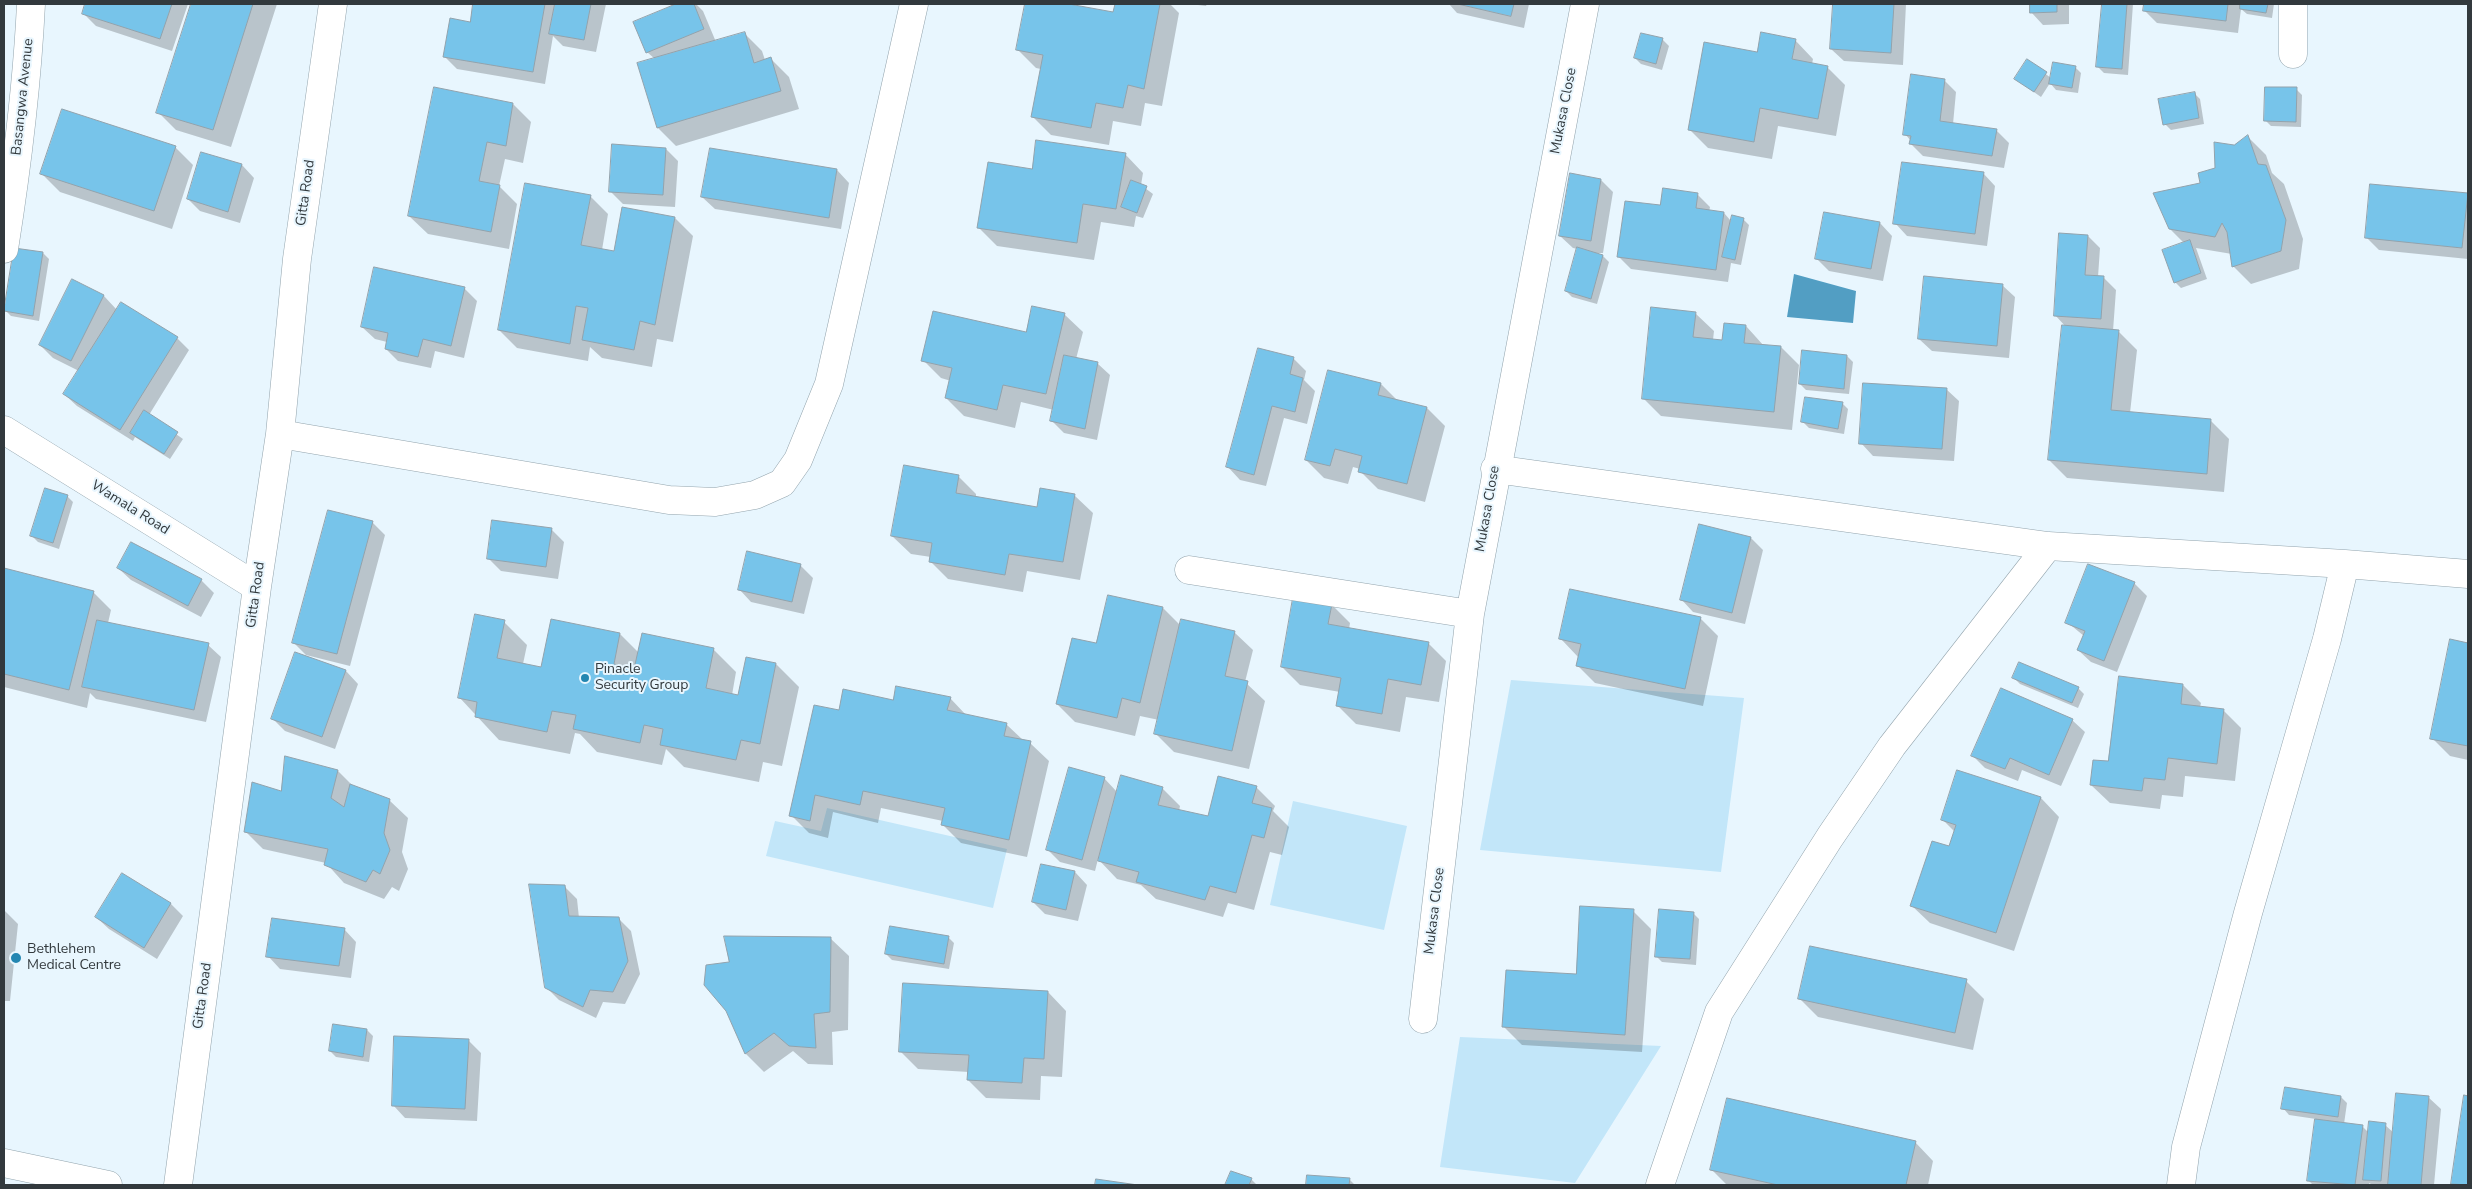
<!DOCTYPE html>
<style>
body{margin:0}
#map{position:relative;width:2472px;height:1189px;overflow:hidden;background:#e8f6fe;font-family:"Nunito Sans",sans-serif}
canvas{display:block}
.frame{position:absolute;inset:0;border:5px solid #32393d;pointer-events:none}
</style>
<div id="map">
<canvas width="2472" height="1189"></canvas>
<div class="frame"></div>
</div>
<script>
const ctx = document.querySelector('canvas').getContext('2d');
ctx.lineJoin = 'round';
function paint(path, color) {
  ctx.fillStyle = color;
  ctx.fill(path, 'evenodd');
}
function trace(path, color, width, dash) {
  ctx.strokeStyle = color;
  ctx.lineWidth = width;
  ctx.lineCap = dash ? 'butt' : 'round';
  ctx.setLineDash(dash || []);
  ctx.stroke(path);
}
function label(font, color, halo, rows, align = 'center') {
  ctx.font = font + ' "Nunito Sans",sans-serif';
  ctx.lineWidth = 4;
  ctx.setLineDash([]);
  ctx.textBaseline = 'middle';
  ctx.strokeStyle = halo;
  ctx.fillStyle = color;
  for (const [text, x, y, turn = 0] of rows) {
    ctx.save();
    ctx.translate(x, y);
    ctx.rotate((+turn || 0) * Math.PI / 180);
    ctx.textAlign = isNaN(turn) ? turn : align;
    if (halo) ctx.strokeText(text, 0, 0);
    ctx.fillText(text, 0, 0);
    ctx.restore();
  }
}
const green = new Path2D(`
 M1511 680 1744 698 1721 872 1480 850Z
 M1293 801 1407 826 1384 930 1270 905Z
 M827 808 1007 849 993 908 766 856 775 821 821 831Z
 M1460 1037 1661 1046 1575 1183 1440 1167Z`);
const water = new Path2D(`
 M1794 274 1856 291 1853 323 1787 317Z`);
const shadow = new Path2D(`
 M87 4H188L172 51 96 26 83 13Z
 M192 4H277L231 147 176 130 158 112Z
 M474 4H606L596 52 563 46 553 36 545 84 457 69 445 57 471 23Z
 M679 4H696L703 11 716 42 744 33 762 51 765 60 771 59 789 77 799 109 676 146 658 128 655 59 647 52 635 23Z
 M1026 4H1062L1114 13 1116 4H1170L1179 13 1162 106 1145 103 1141 126 1113 121 1109 145 1051 135 1033 117 1041 69 1036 68 1018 50Z
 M1190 4H1207L1206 6Z
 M1449 4H1529L1524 28 1457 13Z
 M1834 4H1906L1903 65 1844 61 1831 49Z
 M2031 4H2069V24L2043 25 2031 12Z
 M2103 4H2133L2128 75 2104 73 2098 67Z
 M2145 4H2274L2272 18 2247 14 2241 9 2238 33 2157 23 2145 11Z
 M1642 34 1663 40 1669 46 1662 70 1641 64 1635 58Z
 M1795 40 1813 59 1812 64 1827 67 1845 85 1836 136 1778 126 1772 159 1708 148 1690 130 1758 53Z
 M2027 60 2051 78 2075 67 2081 73 2078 93 2056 90 2050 83 2041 97 2015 79Z
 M1944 80 1956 92 1953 124 1996 130 2009 143 2004 168 1923 156 1911 144V141L1905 134Z
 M2296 89 2302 95 2301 127 2271 126 2265 120Z
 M2194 93 2200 99 2204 124 2171 130 2165 124Z
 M513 104 531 122 523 163 505 159 499 186 517 204 509 249 428 234 409 216Z
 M2248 137 2266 155 2272 173 2284 184 2303 239 2299 269 2251 284 2233 266 2232 254 2196 248 2207 279 2181 288 2175 282 2185 244 2170 229 2202 184 2234 147Z
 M175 147 193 165 172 229 60 192 42 174Z
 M666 149 678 161 675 207 623 204 611 192Z
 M202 153 242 165 254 178 240 223 200 211 188 199Z
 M1125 154 1143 173 1141 185 1153 194 1143 218 1136 216 1134 227 1101 222 1094 260 997 246 979 228 1033 171Z
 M837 170 849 183 841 229 715 209 702 197Z
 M1983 173 1995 186 1987 246 1907 236 1895 223Z
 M1601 180 1613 192 1603 253H1594L1603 256 1609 262 1597 304 1572 297 1566 291 1578 249 1573 248 1560 236Z
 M2467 194 2468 259 2379 250 2367 238Z
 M1698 195 1710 207 1709 212 1724 213 1731 221 1743 219 1749 225 1741 265 1731 263 1728 282 1631 269 1618 256 1661 207Z
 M590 196 608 214 602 250 615 252 675 218 693 236 673 342 657 339 652 367 602 358 590 347 588 361 517 348 499 330Z
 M1880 223 1892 236 1883 281 1829 271 1817 259Z
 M2088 236 2100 248 2098 277 2104 278 2116 290 2113 331 2119 332 2137 350 2130 413 2211 421 2229 439 2224 492 2067 478 2049 460 2066 327 2055 315Z
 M15 250 43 253 49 259 39 321 11 316 5 310Z
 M73 281 104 296 117 310 177 338 189 350 149 415 183 439 170 459 135 437 133 441 77 406 64 394 79 371 53 358 40 345Z
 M2002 285 2015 297 2009 358 1932 351 1919 339Z
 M464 288 477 301 464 358 435 351 431 368 398 361 386 349 387 342 375 339 362 327Z
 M1695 313 1714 331 1713 340 1723 341 1746 326 1764 346 1781 347 1799 365 1792 430 1661 416 1643 398Z
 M1064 314 1083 332 1076 359 1097 363 1110 375 1097 440 1064 433 1052 421 1054 410 1021 402 1015 428 964 416 946 398 951 381 941 378 923 360 1027 333Z
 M1847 356 1853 362 1849 394 1806 390 1800 384Z
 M1293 358 1306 371 1304 380 1315 391 1307 424 1284 418 1266 486 1240 480 1228 467Z
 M1381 384 1398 401 1427 408 1445 426 1425 502 1378 489 1360 471V469L1353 467 1348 484 1324 478 1306 460Z
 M1946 389 1959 401 1954 461 1873 456 1861 443Z
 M1842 403 1848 409 1844 434 1809 428 1803 422Z
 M958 476 976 494V497L1038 508 1074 495 1093 513 1080 580 1027 571 1023 592 948 579 930 561 931 557 911 554 892 536Z
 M67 496 73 502 59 549 38 542 32 536Z
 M372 522 385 535 350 666 306 655 294 643Z
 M551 529 564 542 558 579 501 571 488 558Z
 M1751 538 1763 550 1745 624 1693 612 1681 599Z
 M132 543 201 580 214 593 201 617 131 580 118 568Z
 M800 565 813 578 804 614 751 602 739 589Z
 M2089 566 2134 583 2147 596 2117 672 2091 662 2078 650 2084 636 2067 622Z
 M4 570 93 592 111 610 108 623 208 645 221 657 206 722 96 699 90 693 87 708 4 687Z
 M1109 596 1163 608 1181 626 1234 632 1253 650 1245 682 1265 701 1249 769 1174 752 1156 734 1159 720 1140 716 1135 736 1075 722 1057 704 1097 645Z
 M1332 605 1350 623 1349 629 1428 643 1446 661 1439 702 1406 697 1400 732 1356 724 1338 706 1340 692 1300 685 1282 667Z
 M1700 618 1718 636 1703 706 1595 683 1577 665 1579 658 1561 639Z
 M504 622 527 645 523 664 542 668 620 634 639 653 713 649 736 672 732 695 739 697 776 664 799 687 782 766 763 762 759 782 684 767 666 749 662 765 597 752 580 734 575 733 570 754 499 740 459 697Z
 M2451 641 2468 644V760L2450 756 2432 738Z
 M296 654 346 671 358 684 335 749 285 731 273 719Z
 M2014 678 2078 688 2084 694 2078 708 2020 684Z
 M2183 685 2201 703 2200 707 2223 710 2241 728 2235 781 2185 776 2183 797 2162 795 2160 809 2110 803 2091 785Z
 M950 698 967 716 1006 724 1024 741 1030 743 1049 761 1027 857 961 843 943 825V821L881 808 878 823 833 812 828 838 809 833 791 815 840 712 894 702Z
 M2072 720 2085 732 2061 786 2022 770 2018 781 1985 768 1973 756Z
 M338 771 354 787 389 800 408 818 402 852 408 869 399 891 392 887 384 899 344 883 326 863 263 849 245 831 282 793Z
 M1958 772 2041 798 2059 817 2014 951 1930 923 1911 905 1950 848 1955 832 1942 819Z
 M1104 778 1117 792 1162 788 1180 806 1179 811 1209 817 1219 778 1257 788 1275 806 1273 811 1289 827 1282 855 1270 852 1254 910 1228 903 1223 917 1156 899 1141 885 1117 879 1098 859 1095 871 1060 862 1048 850Z
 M1042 865 1075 872 1087 885 1078 921 1045 914 1033 902Z
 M123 875 171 904 183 916 157 959 109 929 96 917Z
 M565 887 577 899 579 918 619 919 631 931 640 974 625 1004 603 1002 596 1018 559 1000 546 987Z
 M4 910 18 924 10 1001H4Z
 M1633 911 1651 929 1642 1052 1522 1045 1504 1027 1577 976Z
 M1693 913 1699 919 1696 965 1662 962 1656 956Z
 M344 929 356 942 351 978 280 969 268 956Z
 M948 937 954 943 949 969 892 960 886 954Z
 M830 938 849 956 848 1030 832 1032 833 1065 808 1064 793 1051 764 1072 746 1054 728 1010 730 963Z
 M1966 981 1984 999 1973 1050 1818 1017 1800 999Z
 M1048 992 1066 1011 1062 1077 1041 1076 1040 1100 986 1098 968 1080 969 1072 918 1069 900 1051Z
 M367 1030 373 1036 369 1062 336 1057 330 1051Z
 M468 1040 481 1053 477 1121 405 1118 393 1105Z
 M2465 1096 2468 1097V1185H2454L2452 1183Z
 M2341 1097 2347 1103 2344 1124 2362 1126 2369 1133 2385 1125 2394 1133 2428 1097 2441 1109 2434 1185H2373L2369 1183V1185H2313L2309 1181 2316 1119 2289 1115 2283 1108Z
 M1915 1142 1933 1161 1928 1185H1727L1712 1170Z
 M1231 1172 1251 1179 1257 1185H1227Z
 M1308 1176 1349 1179 1355 1185H1308Z`);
const building = new Path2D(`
 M85 4H172L160 39 82 14Z
 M191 4H253L213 130 156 113Z
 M473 4H545L533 72 443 57 450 18 470 22Z
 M555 4H591L584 40 549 34Z
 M676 4H694L704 29 646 53 633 22Z
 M1025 4H1069L1113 12 1115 4H1160L1144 89 1128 85 1123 108 1096 103 1091 128 1031 117 1043 55 1016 50Z
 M1458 4H1514L1511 16Z
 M1833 4H1894L1891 53 1830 49Z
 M2030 4H2057V12L2030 13Z
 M2102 4H2127L2122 69 2096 67Z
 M2144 4H2228L2226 21 2143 11Z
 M2240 4H2268L2266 13 2240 9Z
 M745 32 754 63 771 57 781 91 657 128 637 63Z
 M1761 32 1796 39 1792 59 1828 66 1818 119 1760 108 1754 142 1688 130 1704 42 1757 52Z
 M1641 33 1663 38 1656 64 1634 58Z
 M2027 59 2047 72 2034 92 2014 79Z
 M2053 62 2076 66 2072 88 2049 84Z
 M1911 74 1945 79 1940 121 1997 129 1992 156 1909 144 1911 136 1903 135Z
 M434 87 513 103 506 146 487 142 479 181 500 185 491 232 408 216Z
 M2265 87H2297L2296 122 2264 121Z
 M2195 92 2199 118 2163 125 2158 99Z
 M62 109 176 146 154 211 40 174Z
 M2248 135 2258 164 2266 165 2286 220 2281 251 2232 267 2227 232 2222 223 2215 237 2169 229 2153 193 2200 183 2198 173 2215 168 2214 142 2234 145Z
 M1036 140 1126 153 1116 209 1083 204 1077 243 977 228 988 162 1032 169Z
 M612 144 666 148 663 195 609 192Z
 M710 148 837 169 829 218 701 197Z
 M201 152 242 164 228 212 187 199Z
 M1902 162 1984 172 1975 234 1893 224Z
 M1570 173 1601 179 1591 241 1559 236Z
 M1131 180 1147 186 1137 213 1121 207Z
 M525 183 591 195 581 245 614 251 622 207 675 217 655 325 640 321 634 350 582 340 588 308 576 306 570 344 498 330Z
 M2370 184 2468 193 2462 248 2365 238Z
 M1663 188 1698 193 1696 208 1724 212 1716 270 1617 257 1625 201 1660 205Z
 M1824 212 1880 222 1871 269 1815 259Z
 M1732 215 1744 218 1735 260 1722 257Z
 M2059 233 2088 235 2085 275 2104 276 2101 319 2054 316Z
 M2190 240 2201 273 2174 283 2162 250Z
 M1577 247 1603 255 1591 299 1565 291Z
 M14 248 43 252 33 316 4 311Z
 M374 267 465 287 451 346 423 339 418 357 385 349 388 333 361 327Z
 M1924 276 2003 284 1997 346 1918 339Z
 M72 279 104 295 71 361 39 345Z
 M121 302 178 337 120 430 63 394Z
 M1032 306 1065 313 1046 394 1003 385 997 410 945 398 952 368 921 361 933 311 1026 332Z
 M1651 307 1696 312 1693 337 1722 340 1724 323 1746 325 1744 343 1781 346 1774 412 1642 399Z
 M2062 325 2119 330 2111 410 2211 419 2207 474 2048 460Z
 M1258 348 1294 357 1290 374 1303 378 1295 412 1272 406 1254 475 1226 467Z
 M1802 350 1847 355 1844 389 1799 384Z
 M1064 355 1098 362 1085 429 1050 421Z
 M1328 370 1381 383 1378 395 1427 407 1407 484 1358 472 1362 456 1335 449 1330 466 1305 460Z
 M1863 383 1947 388 1942 449 1859 444Z
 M1805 397 1843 402 1838 429 1801 422Z
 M144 410 178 432 164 454 130 433Z
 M904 465 959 475 956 493 1037 507 1040 488 1075 494 1063 562 1009 554 1005 575 929 562 932 543 891 536Z
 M45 488 68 495 53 543 30 536Z
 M328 510 373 521 337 654 292 643Z
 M492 520 552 528 546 567 487 559Z
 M1699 524 1751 537 1732 613 1680 600Z
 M131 542 202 579 188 606 117 568Z
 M747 551 801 564 792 602 738 590Z
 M2088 564 2135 582 2104 661 2077 650 2085 631 2065 623Z
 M4 568 94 591 69 690 4 674Z
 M1570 589 1701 617 1685 689 1576 666 1581 644 1559 639Z
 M1108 595 1163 607 1140 703 1122 698 1117 718 1056 704 1072 638 1096 643Z
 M1293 598 1332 604 1328 624 1429 642 1421 685 1388 679 1382 714 1336 706 1341 678 1281 667Z
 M475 614 505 620 497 658 541 667 551 619 620 633 614 664 634 669 642 633 714 648 706 688 738 695 746 657 776 663 760 744 741 740 736 760 660 745 663 729 644 725 640 743 573 729 576 715 552 711 547 732 475 717 477 702 458 698Z
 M1181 619 1235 631 1225 676 1248 681 1232 751 1154 734Z
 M97 620 209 643 194 710 82 687Z
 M2450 639 2468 643V746L2430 739Z
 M295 652 346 670 322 737 271 719Z
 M2019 662 2079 687 2072 703 2012 678Z
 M2119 676 2183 684 2181 704 2224 709 2217 764 2168 758 2165 780 2144 778 2142 791 2090 785 2093 760 2108 761Z
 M896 686 951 697 947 710 1007 723 1004 736 1031 741 1009 840 941 825 945 808 863 791 860 805 815 795 810 821 789 816 814 705 839 710 843 689 893 700Z
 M2001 688 2073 719 2049 775 2010 758 2005 769 1971 756Z
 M285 756 338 770 331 798 344 807 350 784 390 799 384 833 390 850 380 874 373 870 366 882 324 865 328 849 244 832 252 782 281 791Z
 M1069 767 1105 777 1082 860 1046 850Z
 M1957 770 2041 797 1996 933 1910 906 1932 841 1949 846 1956 825 1941 820Z
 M1121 775 1163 787 1158 805 1208 816 1218 776 1257 786 1252 803 1272 808 1264 838 1252 835 1236 893 1210 886 1205 900 1136 882 1139 872 1098 861Z
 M1041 864 1075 871 1066 910 1032 902Z
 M122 873 171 903 144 948 95 917Z
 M529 884 565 885 569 916 619 917 628 961 613 992 590 990 583 1007 545 988Z
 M1580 906 1634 909 1625 1035 1502 1027 1506 970 1576 974Z
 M1659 909 1694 912 1690 959 1655 957Z
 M272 918 345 928 339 966 266 957Z
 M890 926 949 936 944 964 885 954Z
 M724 936 831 937 830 1012 814 1014 816 1048 789 1046 774 1033 745 1054 726 1011 704 985 706 965 729 962Z
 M1810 946 1967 979 1955 1033 1798 999Z
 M903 983 1048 991 1044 1059 1024 1058 1022 1083 967 1080 969 1055 899 1052Z
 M333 1024 367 1029 363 1057 329 1051Z
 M394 1036 469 1039 465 1109 392 1106Z
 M2285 1087 2341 1096 2338 1117 2281 1109Z
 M2396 1093 2429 1096 2421 1185H2388Z
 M2464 1095 2468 1096V1185L2451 1184Z
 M1727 1098 1916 1141 1906 1185H1778L1710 1170Z
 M2315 1119 2363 1125 2355 1185 2307 1181Z
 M2369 1121 2386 1123 2381 1181 2363 1180Z
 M1231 1171 1252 1178 1249 1185H1225Z
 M1307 1175 1350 1178 1349 1185H1306Z
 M1096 1179 1138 1185H1095Z`);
const minor = new Path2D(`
 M2293 4V54
 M4 249C17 167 27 86 31 4
 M4 430 257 587
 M280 434 669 500 715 502 755 495 782 483 798 460 829 384 914 4
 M1495 469 2048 546 2345 564 2468 574
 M1189 570 1470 614
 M1423 1019 1470 614 1585 4
 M178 1185 257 587 280 434 297 259 333 4
 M1660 1185 1719 1012 1830 837 1892 746 2048 546
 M2181 1185 2186 1147 2248 913 2327 639 2345 564`);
const tertiary = new Path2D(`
 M4 1163 108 1185`);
const markers = [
 [585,678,5,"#2386b1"],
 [16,958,6,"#2386b1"]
];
const streetNames = [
 ["Basangwa Avenue",23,97,-84],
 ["Mukasa Close",1564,111,-79],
 ["Gitta Road",306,193,-82],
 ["Wamala Road",130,508,32],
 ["Mukasa Close",1488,509,-80],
 ["Gitta Road",256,595,-82],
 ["Mukasa Close",1435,911,-83],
 ["Gitta Road",203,996,-82]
];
const poiNames = [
 ["Pinacle",595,670],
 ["Security Group",595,686],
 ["Bethlehem",27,950],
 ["Medical Centre",27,966]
];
paint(green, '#c2e6f9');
paint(water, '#529ec3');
paint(shadow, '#0003');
paint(building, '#77c4ea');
trace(building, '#92a2ac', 1);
trace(minor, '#93a4ad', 29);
trace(tertiary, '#93a4ad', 29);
trace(minor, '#fff', 28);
trace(tertiary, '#fff', 28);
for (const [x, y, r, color] of markers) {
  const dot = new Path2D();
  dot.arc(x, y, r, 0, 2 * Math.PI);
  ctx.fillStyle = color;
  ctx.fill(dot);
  trace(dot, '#e8f6fe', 2);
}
label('14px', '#32393d', '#e8f6fe', streetNames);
label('14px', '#32393d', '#e8f6fe', poiNames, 'left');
</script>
